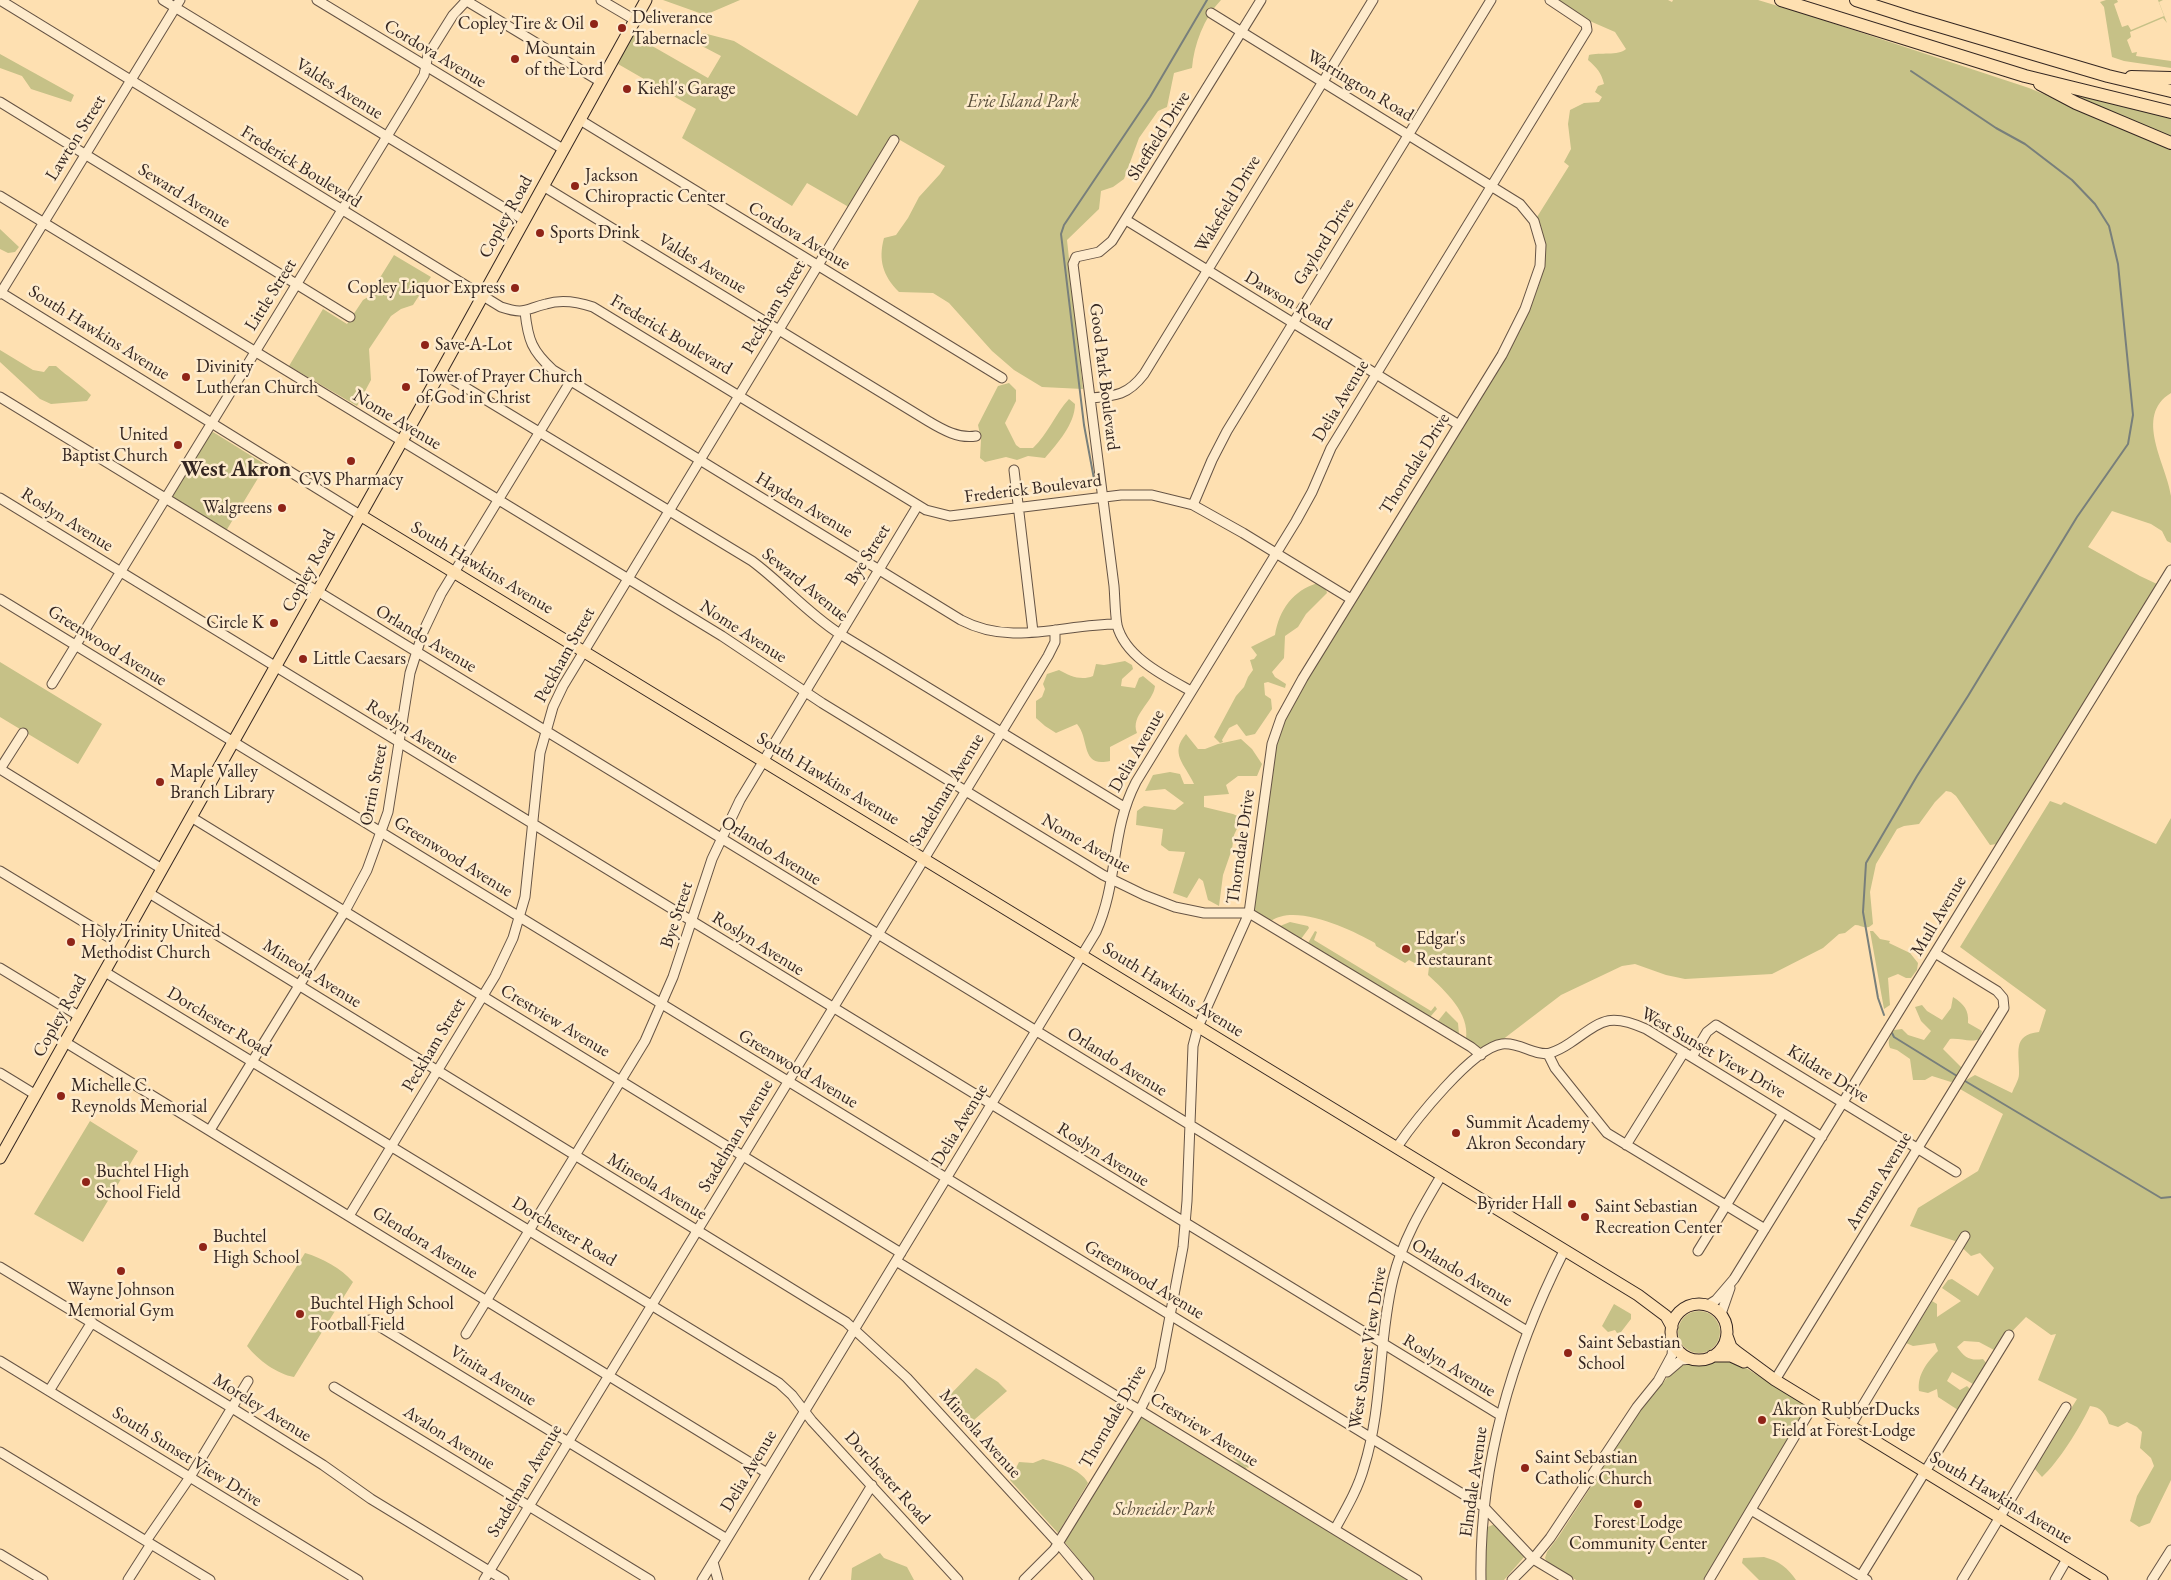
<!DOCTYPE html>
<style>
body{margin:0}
canvas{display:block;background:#fee0b1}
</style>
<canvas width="2171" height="1580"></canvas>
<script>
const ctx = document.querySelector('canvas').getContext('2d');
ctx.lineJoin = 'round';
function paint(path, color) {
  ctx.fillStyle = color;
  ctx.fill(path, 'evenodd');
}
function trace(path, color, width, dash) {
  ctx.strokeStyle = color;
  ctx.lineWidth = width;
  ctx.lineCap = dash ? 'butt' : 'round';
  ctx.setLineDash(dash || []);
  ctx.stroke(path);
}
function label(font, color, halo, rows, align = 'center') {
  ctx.font = font + ' "EB Garamond",serif';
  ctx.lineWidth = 5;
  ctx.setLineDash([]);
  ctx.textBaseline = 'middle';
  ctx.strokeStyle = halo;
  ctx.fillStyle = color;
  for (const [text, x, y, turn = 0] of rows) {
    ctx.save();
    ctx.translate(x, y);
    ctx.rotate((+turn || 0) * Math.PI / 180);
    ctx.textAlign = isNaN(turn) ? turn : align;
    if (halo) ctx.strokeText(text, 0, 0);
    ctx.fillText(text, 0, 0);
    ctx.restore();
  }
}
const green = new Path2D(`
 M663 0H740L705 15Z
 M919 0H1221C1204 18 1194 44 1192 68L1174 73 1167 107 1158 111 1139 138 1124 179 1113 187 1101 191 1099 209 1067 240 1083 389 1042 387 1014 370 992 351 949 303 933 293 899 292C883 276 878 260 884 238L896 235 908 218 919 197 940 174 945 166 893 136 850 210 847 206 807 183 792 206 682 138 696 109 618 64 633 35 708 78 721 56 700 45 703 33 707 34 734 41 857 116Z
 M1553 0H1668L1672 2 1673 0H1758L1811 16 2029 88 2171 147V393C2133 416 2167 465 2171 496 2171 511 2171 528 2171 543L2167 541 2162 531 2151 524 2112 511 2088 547 2140 576 2157 584 1997 844 1990 845 1956 796 1951 792 1946 791 1935 802 1919 824 1904 826 1897 829 1876 864 1870 892 1873 924C1866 931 1862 925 1855 925L1845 933 1839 934 1823 948 1772 974 1685 979 1666 975 1635 964 1622 966 1561 995 1489 1050 1481 1048 1466 1039C1470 1013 1445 991 1428 975L1429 967 1420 966 1409 960 1405 963 1376 946 1375 943C1352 930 1296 903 1271 921L1255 912 1254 907 1275 749 1283 724 1297 697 1518 334C1535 298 1556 257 1537 217L1569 166 1564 162 1571 149 1568 124 1570 110 1584 103 1599 102 1602 97 1595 92 1598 86 1604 84C1601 72 1597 68 1588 60L1589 55C1600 52 1618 56 1626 49L1615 32 1576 15Z
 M2106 0H2117L2118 2 2114 4 2122 27 2128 25 2131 30 2164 16 2158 0H2163L2159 2 2167 23 2163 18 2130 32 2131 37 2127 40 2132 53 2137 52 2136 56 2171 61V68L2124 61 2112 57 2104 7 2100 2Z
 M0 54 74 95 71 102 31 89 22 76 0 68Z
 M2075 95 2171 118V139L2079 100Z
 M0 229 19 247 15 252 8 253 0 249Z
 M394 255 431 277 413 305 401 309 391 316 369 349 371 380 357 406 289 366 323 309 347 324 363 300 368 297Z
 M0 350 33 370 44 372 49 366H56C68 377 80 384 91 395L87 401 51 404 40 399 0 362Z
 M1009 383 1016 390V401L1005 423 1016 445 1020 448H1033C1048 434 1055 414 1069 399L1075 404C1075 424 1057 444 1045 458L1028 456 1017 460 1006 457 985 462 980 458 981 439 978 425 998 386Z
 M213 432 266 465 226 531 173 500 172 494 210 433Z
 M1318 583 1325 586 1327 593 1306 614 1298 627 1285 636 1284 658 1272 672 1275 677 1286 684 1285 688 1268 682 1264 683 1265 695 1271 699 1272 709 1255 734 1246 736 1237 724 1229 728 1222 740 1223 742 1220 743 1214 737 1236 696 1244 687 1248 677 1253 670 1250 660 1254 659 1257 655 1251 647 1275 635C1279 610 1293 590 1318 583Z
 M1125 661 1132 665 1133 669 1122 679 1121 686 1135 688 1139 678 1143 676 1155 686C1153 703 1130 715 1137 733L1110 747V761C1080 768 1090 739 1077 724L1056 733 1045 726 1036 718V701L1042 697 1045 689 1043 684 1047 674 1059 670C1070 676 1081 681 1093 676L1096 664 1104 665Z
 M0 662 102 724 78 764 0 717Z
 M1186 734 1198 749H1205L1218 744 1241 739 1252 749 1262 764 1257 776H1238L1226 785 1229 794 1204 796V807L1233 814 1242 818 1234 835 1232 849 1223 875 1219 906 1208 900 1203 881 1199 878 1187 898 1173 893 1185 852 1169 851 1161 845 1163 829 1136 825 1137 811 1144 806 1175 810 1184 803 1165 789 1145 791 1153 775 1170 772 1180 774 1184 784H1194C1185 764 1169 754 1186 734Z
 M2050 801 2061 805 2064 802 2156 844 2171 818V1480L2150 1523 2139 1527 2130 1521 2137 1496 2154 1466 2151 1458 2140 1448 2142 1432 2137 1427 2127 1422 2118 1427 2109 1424C2106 1414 2101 1407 2090 1406 2081 1426 2058 1463 2042 1477L2034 1468 2077 1399 2038 1380 2056 1334 2051 1335 2026 1317 1994 1350 1979 1342 1964 1341 1957 1347C1965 1358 1970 1361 1983 1359L1987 1364 1979 1379 1973 1384 1952 1372 1947 1381 1960 1390 1967 1386 1971 1390 1958 1410 1938 1397 1937 1389 1928 1393 1919 1391C1917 1375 1927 1362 1938 1351L1935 1343 1913 1346 1906 1343 1932 1301 1937 1304V1317L1961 1301 1942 1288 1948 1280 1952 1279 1978 1296 1994 1268 1980 1253 1971 1256 1955 1241 1910 1226 1918 1208 1978 1171 2003 1114 1960 1089 1966 1080 1975 1075 2012 1093C2014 1087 2019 1080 2019 1074 2020 1054 2011 1035 2039 1032L2046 1010 1960 947Z
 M1290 922 1308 926 1309 928 1301 939 1280 926Z
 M1315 931 1317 932 1314 940 1431 1011 1435 1006 1437 1009 1430 1017 1308 943Z
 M1870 931H1873L1880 939 1890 941 1889 943 1910 953 1918 963 1917 970 1911 978H1906L1898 974 1888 978 1890 1005 1884 1009Z
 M1953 997C1964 1004 1969 1010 1968 1023L1982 1031 1980 1039C1970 1043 1961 1038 1950 1039L1943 1049 1962 1068 1957 1080 1951 1082 1932 1076 1925 1080H1913L1910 1059 1897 1050 1890 1048C1887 1041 1890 1036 1894 1030L1902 1029 1908 1035 1924 1040 1931 1031 1921 1021 1915 1007 1922 1005 1927 1011 1942 1020 1951 1008Z
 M1446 1011 1458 1023 1459 1034 1438 1021Z
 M90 1121 138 1151 83 1242 34 1214Z
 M305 1253C322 1258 341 1268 353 1282L294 1377C277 1374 258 1360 247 1346Z
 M1614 1304 1631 1314V1319L1621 1332 1617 1333 1615 1330 1608 1332 1602 1326Z
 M1678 1332a21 21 0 1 1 42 0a21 21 0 1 1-42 0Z
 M1729 1359 1735 1361 1806 1406 1805 1412 1703 1580H1576L1548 1564 1545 1558 1547 1552 1559 1536 1642 1408 1675 1368 1682 1365Z
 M976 1368 998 1382 1007 1391 974 1420 952 1410 944 1401Z
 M1143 1416 1411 1580H1095L1064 1541 1140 1417Z
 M1237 1448 1255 1459 1248 1468 1245 1466 1247 1469 1246 1471 1231 1461 1239 1463 1233 1459Z
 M1043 1459C1059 1464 1080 1468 1088 1483L1058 1533 1010 1480 1019 1462 1033 1463Z
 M1495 1524 1525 1556 1504 1580H1483L1485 1528Z
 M880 1553 884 1558 907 1567 914 1580H851L852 1568Z
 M1764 1557C1779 1561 1788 1568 1796 1580H1759L1742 1563 1743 1558Z`);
const stream = new Path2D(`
 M1094 479 1084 425 1061 234 1064 225 1150 97 1207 0
 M1884 1015 1878 998 1863 912 1866 863 1917 776 1968 696 2077 517 2128 444 2133 415 2118 264 2109 226 2095 204 2072 180 2025 144 1996 128 1911 71
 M1892 1033 1894 1037 1957 1076
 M1965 1081 2161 1198 2171 1197`);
const minor = new Path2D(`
 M0 0 501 307C525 315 525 309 546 304 562 299 578 302 593 307L926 510 950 516 1121 495H1152L1193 505 1243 533 1351 599
 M163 0 524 220
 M317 0 563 149
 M465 0 601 82
 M601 0 635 20
 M0 102 350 317
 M580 120 1002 378
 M543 186 928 421C943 430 959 439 976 436
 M0 196 722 636 822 703 1103 875 1144 895 1175 907 1204 913H1249L1471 1047 1481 1055
 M1126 220 1459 425
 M0 292 360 515
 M0 294 180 0
 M525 312C528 340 532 351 553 370L961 620C1012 647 1063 624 1117 624
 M440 372 752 561C783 584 807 613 840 634L1124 807
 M0 397 1527 1331
 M1091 398C1116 396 1128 395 1144 374L1373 0
 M1014 470 1033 632
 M0 498 1500 1415
 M1193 505 1212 460 1227 431 1491 0
 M0 599 1484 1507 1533 1559 1568 1580
 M52 684 408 102 424 75 428 55 453 15 467 0
 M1191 691C1164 676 1125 657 1117 625 1115 613 1115 599 1114 586L1073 264 1076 257 1099 252 1112 241 1261 0
 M0 769 162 869
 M0 769 23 733
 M191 817 901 1253
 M0 871 120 944
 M149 893 846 1322 907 1378 1058 1543 1089 1580
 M0 968 79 1016
 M105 972 779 1383 792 1395 812 1421 958 1580
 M65 1042 767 1473
 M1548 1054 1555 1068 1607 1133 1765 1229
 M1692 1057 1707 1032 1716 1025 1956 1172
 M0 1073 36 1095
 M210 1130 345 911 367 870 388 812 410 673 423 632 441 594 570 382
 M1626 1145 1684 1052
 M1397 1147C1414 1122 1472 1048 1502 1044 1520 1042 1536 1057 1550 1053 1557 1051 1564 1047 1570 1043 1602 1021 1608 1012 1646 1029L1822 1137
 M349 1216 495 976 513 938 525 897 540 753 553 707 563 686 894 140
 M1698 1251 1783 1113
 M896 1261 1417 1580
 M0 1267 232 1408 323 1465 371 1499 504 1580
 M1708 1305 1716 1300 1734 1279 2171 570
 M1721 1314 1730 1288
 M369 1320 727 1539
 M466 1334 645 1041 673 977 712 859 740 800 918 505
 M0 1361 358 1580
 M1667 1372 1681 1360 1692 1359
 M1775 1380 2004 1008 2003 998 1997 991 1935 953
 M334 1387 650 1580
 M49 1391 92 1322
 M1851 1425 1965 1236
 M0 1452 210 1580
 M1751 1510 1867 1580
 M1335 1529C1346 1509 1358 1489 1364 1467 1383 1406 1378 1341 1393 1279 1402 1241 1422 1208 1441 1176
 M146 1541 190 1477 248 1381
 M0 1554 43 1580
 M713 1562 718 1580
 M1861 1576 2009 1335
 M128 1580 151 1544
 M484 1580 1048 656 1055 642V630
 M702 1580 1096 932C1119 881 1110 832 1136 782L1296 521 1312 492 1331 448 1587 30 1586 24 1550 0
 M814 1580 872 1485
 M1024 1580 1054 1550 1140 1410 1160 1369 1183 1247 1187 1201 1193 1046 1198 1027 1249 913 1272 744 1281 718 1303 678 1502 355 1525 309 1540 266 1541 245 1534 221 1520 204 1211 13
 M1481 1580C1479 1464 1512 1354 1564 1251
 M1512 1580 1533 1559 1550 1538 1637 1407 1658 1381 1672 1355 1673 1341
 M1709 1580 1814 1404
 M1962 1580 2066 1407
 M2055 1580 2067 1559
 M2152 1580 2171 1550`);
const major = new Path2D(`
 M360 515 1638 1295 1666 1316 1672 1327
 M0 1158 444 366 646 0
 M1671 1332a28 28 0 1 1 56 0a28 28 0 1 1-56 0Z
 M1727 1336 1731 1347 1737 1352 1775 1380 2102 1580
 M1712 1356H1731L1744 1362`);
const highway = new Path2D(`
 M1781 0 2025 76 2171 112
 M1856 0 1912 18 2108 76 2171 91
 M2131 77 2171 78
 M2040 84 2076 103 2171 143`);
const markers = [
 [594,24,5,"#8f2418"],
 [622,28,5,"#8f2418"],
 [515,59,5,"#8f2418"],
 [627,89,5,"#8f2418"],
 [575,186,5,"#8f2418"],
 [540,233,5,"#8f2418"],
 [515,288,5,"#8f2418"],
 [425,345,5,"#8f2418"],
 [186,377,5,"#8f2418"],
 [406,387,5,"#8f2418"],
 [178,445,5,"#8f2418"],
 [351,461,5,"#8f2418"],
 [282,508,5,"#8f2418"],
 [274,623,5,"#8f2418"],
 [303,659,5,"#8f2418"],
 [160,782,5,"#8f2418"],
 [71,942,5,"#8f2418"],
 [1406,949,5,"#8f2418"],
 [61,1096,5,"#8f2418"],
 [1456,1133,5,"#8f2418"],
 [86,1182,5,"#8f2418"],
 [1572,1204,5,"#8f2418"],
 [1585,1217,5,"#8f2418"],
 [203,1247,5,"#8f2418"],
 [121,1271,5,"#8f2418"],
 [300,1314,5,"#8f2418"],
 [1568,1353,5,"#8f2418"],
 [1762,1420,5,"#8f2418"],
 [1525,1468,5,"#8f2418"],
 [1638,1504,5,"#8f2418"]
];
const poiNames = [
 ["Deliverance",632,18],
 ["Tabernacle",632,39],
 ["Copley Tire & Oil",584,24,"right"],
 ["Mountain",525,49],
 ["of the Lord",525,70],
 ["Kiehl's Garage",637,89],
 ["Jackson",585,176],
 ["Chiropractic Center",585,197],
 ["Sports Drink",550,233],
 ["Copley Liquor Express",505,288,"right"],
 ["Save-A-Lot",435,345],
 ["Divinity",196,367],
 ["Lutheran Church",196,388],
 ["Tower of Prayer Church",416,377],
 ["of God in Christ",416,398],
 ["United",168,435,"right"],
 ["Baptist Church",168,456,"right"],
 ["CVS Pharmacy",351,480,"center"],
 ["Walgreens",272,508,"right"],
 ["Circle K",264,623,"right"],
 ["Little Caesars",313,659],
 ["Maple Valley",170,772],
 ["Branch Library",170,793],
 ["Holy Trinity United",81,932],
 ["Methodist Church",81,953],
 ["Edgar's",1416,939],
 ["Restaurant",1416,960],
 ["Michelle C.",71,1086],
 ["Reynolds Memorial",71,1107],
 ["Summit Academy",1466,1123],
 ["Akron Secondary",1466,1144],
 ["Buchtel High",96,1172],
 ["School Field",96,1193],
 ["Byrider Hall",1562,1204,"right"],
 ["Saint Sebastian",1595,1207],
 ["Recreation Center",1595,1228],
 ["Buchtel",213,1237],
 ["High School",213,1258],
 ["Wayne Johnson",121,1290,"center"],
 ["Memorial Gym",121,1311,"center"],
 ["Buchtel High School",310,1304],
 ["Football Field",310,1325],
 ["Saint Sebastian",1578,1343],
 ["School",1578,1364],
 ["Akron RubberDucks",1772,1410],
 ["Field at Forest Lodge",1772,1431],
 ["Saint Sebastian",1535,1458],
 ["Catholic Church",1535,1479],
 ["Forest Lodge",1638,1523,"center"],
 ["Community Center",1638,1544,"center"]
];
const streetNames = [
 ["Cordova Avenue",435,54,31],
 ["Warrington Road",1360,86,31],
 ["Valdes Avenue",339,89,32],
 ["Sheffield Drive",1159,136,-58],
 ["Lawton Street",76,138,-58],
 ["Frederick Boulevard",301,167,32],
 ["Seward Avenue",184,196,32],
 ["Wakefield Drive",1228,204,-59],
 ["Copley Road",506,217,-61],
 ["Cordova Avenue",799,236,31],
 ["Gaylord Drive",1324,242,-58],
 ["Valdes Avenue",702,264,31],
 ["Little Street",271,295,-58],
 ["Dawson Road",1288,301,31],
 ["Peckham Street",774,307,-59],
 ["South Hawkins Avenue",99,333,32],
 ["Frederick Boulevard",671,335,31],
 ["Good Park Boulevard",1104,377,83],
 ["Delia Avenue",1341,401,-59],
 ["Nome Avenue",397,420,31],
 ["Thorndale Drive",1415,464,-58],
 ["Frederick Boulevard",1033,489,-7],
 ["Hayden Avenue",804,505,31],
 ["Roslyn Avenue",67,520,32],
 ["Bye Street",868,555,-58],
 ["South Hawkins Avenue",482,568,31],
 ["Copley Road",309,571,-61],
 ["Seward Avenue",805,585,39],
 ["Nome Avenue",743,632,33],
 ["Orlando Avenue",426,639,31],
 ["Greenwood Avenue",107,646,32],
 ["Peckham Street",565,655,-61],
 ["Roslyn Avenue",412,732,32],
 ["Delia Avenue",1137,751,-60],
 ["South Hawkins Avenue",828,779,31],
 ["Orrin Street",374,785,-79],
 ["Stadelman Avenue",947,790,-59],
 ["Nome Avenue",1086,844,30],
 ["Thorndale Drive",1241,847,-82],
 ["Orlando Avenue",771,851,32],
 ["Greenwood Avenue",453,857,32],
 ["Bye Street",677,915,-72],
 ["Mull Avenue",1939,916,-59],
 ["Roslyn Avenue",758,944,32],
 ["Mineola Avenue",312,974,32],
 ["South Hawkins Avenue",1173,990,32],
 ["Copley Road",60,1016,-61],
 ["Crestview Avenue",555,1021,31],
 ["Dorchester Road",219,1022,31],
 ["Peckham Street",434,1045,-59],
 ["West Sunset View Drive",1713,1053,30],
 ["Orlando Avenue",1117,1062,32],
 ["Greenwood Avenue",798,1069,31],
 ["Kildare Drive",1828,1074,32],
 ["Delia Avenue",960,1125,-59],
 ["Stadelman Avenue",736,1136,-59],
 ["Roslyn Avenue",1103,1155,32],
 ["Artman Avenue",1879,1181,-59],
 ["Mineola Avenue",657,1187,31],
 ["Dorchester Road",564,1232,31],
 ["Glendora Avenue",425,1243,32],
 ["Orlando Avenue",1462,1273,31],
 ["Greenwood Avenue",1144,1280,31],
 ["West Sunset View Drive",1368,1348,-81],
 ["Roslyn Avenue",1449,1366,31],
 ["Vinita Avenue",493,1376,32],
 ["Moreley Avenue",262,1408,32],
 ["Thorndale Drive",1113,1417,-60],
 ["Crestview Avenue",1204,1430,32],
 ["Mineola Avenue",980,1434,48],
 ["Avalon Avenue",449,1438,32],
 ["South Sunset View Drive",187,1457,32],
 ["Delia Avenue",749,1471,-59],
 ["Dorchester Road",887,1478,48],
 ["Stadelman Avenue",525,1481,-59],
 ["Elmdale Avenue",1474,1482,-82],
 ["South Hawkins Avenue",2001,1498,31]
];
const parkNames = [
 ["Erie Island Park",1023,102],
 ["Schneider Park",1164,1510]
];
const districtNames = [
 ["West Akron",236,470]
];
paint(green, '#c6c187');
trace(stream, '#787f7b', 2);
trace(minor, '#665445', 11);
trace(major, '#342621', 13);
trace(highway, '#342621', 14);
trace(minor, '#feebcc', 9);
trace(major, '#fee0b1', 11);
trace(highway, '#fee0b1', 12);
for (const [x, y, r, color] of markers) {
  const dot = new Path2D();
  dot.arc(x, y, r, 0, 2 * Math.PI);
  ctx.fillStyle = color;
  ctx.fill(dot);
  trace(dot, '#feebcc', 2);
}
label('18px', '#342621', '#feebcc', poiNames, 'left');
label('18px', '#342621', '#feebcc', streetNames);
label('italic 18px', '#584d3a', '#feebcc', parkNames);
label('bold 22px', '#342621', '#feebcc', districtNames);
</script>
